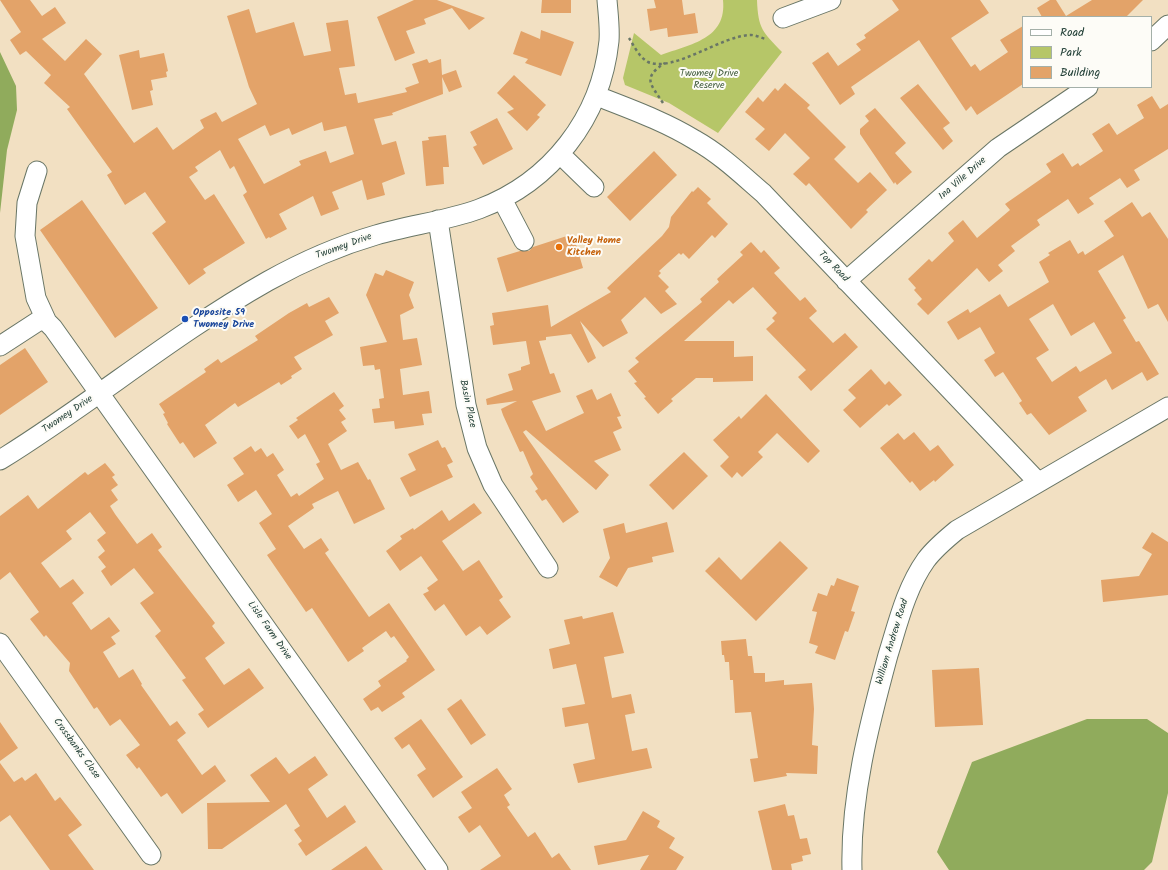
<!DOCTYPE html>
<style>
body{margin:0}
#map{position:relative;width:1168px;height:870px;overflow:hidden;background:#f2e0c2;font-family:Kalam,sans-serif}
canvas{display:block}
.legend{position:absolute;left:1022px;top:16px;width:130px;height:72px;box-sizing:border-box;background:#fdfcf7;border:1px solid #a4b0a9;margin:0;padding:5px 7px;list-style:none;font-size:12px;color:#1f3d34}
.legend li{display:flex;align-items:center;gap:8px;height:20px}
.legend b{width:20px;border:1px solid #a4b0a9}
</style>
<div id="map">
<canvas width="1168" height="870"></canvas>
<ul class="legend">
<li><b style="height:5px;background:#fff"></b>Road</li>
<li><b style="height:11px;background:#b6c668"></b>Park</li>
<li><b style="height:11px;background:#e3a369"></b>Building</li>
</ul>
</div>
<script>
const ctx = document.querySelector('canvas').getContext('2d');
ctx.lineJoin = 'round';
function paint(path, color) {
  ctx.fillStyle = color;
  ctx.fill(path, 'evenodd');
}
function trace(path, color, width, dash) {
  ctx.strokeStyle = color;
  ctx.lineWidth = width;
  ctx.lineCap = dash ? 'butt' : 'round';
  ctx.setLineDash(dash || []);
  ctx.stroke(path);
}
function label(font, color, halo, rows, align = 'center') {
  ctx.font = font + ' Kalam,sans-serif';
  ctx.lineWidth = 4;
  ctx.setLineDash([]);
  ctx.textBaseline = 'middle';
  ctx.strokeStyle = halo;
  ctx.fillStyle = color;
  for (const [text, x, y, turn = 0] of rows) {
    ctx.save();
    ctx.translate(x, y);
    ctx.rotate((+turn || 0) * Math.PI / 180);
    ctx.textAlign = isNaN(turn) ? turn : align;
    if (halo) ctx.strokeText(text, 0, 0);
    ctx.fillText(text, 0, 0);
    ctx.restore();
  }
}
const green = new Path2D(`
 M723 0H757C758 29 763 32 782 52L718 133 669 103 625 85 623 78 634 33 661 55C691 44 727 39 723 0Z`);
const forest = new Path2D(`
 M0 52 16 86 17 110 7 150 0 213Z
 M1087 719H1147L1168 733V793L1152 862 1144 870H949L937 852 972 762Z`);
const building = new Path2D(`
 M0 0H30L42 16 55 7 66 23 42 39 65 61 86 39 102 54 84 74 134 143 157 127 173 150 204 128 200 120 216 112 222 122 257 104 249 87 227 16 249 9 256 33 294 22 304 56 331 51 326 23 348 20 355 66 339 68 345 95 356 93 358 103 407 92 405 88 419 83 412 64 427 59 429 63 441 59 442 75 456 70 462 87 449 92 442 77 443 94 392 113 393 115 374 119 382 145 396 141 405 174 382 183 385 195 367 200 362 180 332 192 339 209 321 216 313 196 279 214 287 229 270 238 269 237 266 239 243 195 247 192 234 166 230 169 220 150 195 167 198 171 189 177 205 200 214 194 245 243 203 269 206 273 189 285 152 233 166 222 145 192 125 205 107 175 112 172 67 109 70 107 44 83 51 75 26 51 20 55 10 40 21 32ZM322 122 324 131 346 126 354 154 330 163 326 151 299 161 301 165 264 184 238 139 265 125 270 136 289 128 292 135Z
 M414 0H437L485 18 469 30 452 8 424 19 426 24 406 31 415 53 395 61 377 17Z
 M542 0H571V13H541Z
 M654 0H682L684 15 695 13 698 33 668 37 667 28 650 31 647 9 656 8Z
 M892 0H980L989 13 951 38 971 67 975 64 980 71 1008 52 1000 40 1023 26V84L977 115 971 106 966 111 919 40 851 87 855 94 840 105 812 63 828 52 838 66 861 50 856 44 866 38 864 35 899 10Z
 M1050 0H1056L1066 16 1092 0H1143L1126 17H1042L1037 8Z
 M541 30 574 42 561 76 525 63 528 59 513 54 521 31 540 39Z
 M139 50 140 58 164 53 168 71 166 72 167 77 151 80 153 90 150 91 153 105 132 110 119 55Z
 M514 75 546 105 537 115 540 117 527 131 507 112 514 109 497 93Z
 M785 83 810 105 807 108 846 147 834 159 858 183 870 172 887 190 866 210 868 212 851 229 809 183 806 186 793 174 810 158 785 133 769 151 755 139 765 129 745 112 758 97 763 102 775 88 778 91Z
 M918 84 950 123 943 128 953 141 943 150 900 98Z
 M1152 96 1160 109 1168 104V149L1134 170 1140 180 1127 188 1120 178 1089 198 1094 204 1078 214 1068 199 1037 220 1040 225 1011 246 1015 251 998 265 1003 271 989 282 977 268 928 315 917 304 922 299 914 290 916 288 908 279 929 259 932 262 954 241 948 233 963 220 977 238 1010 210 1005 204 1051 172 1046 164 1063 153 1072 167 1078 163 1080 166 1103 151 1092 134 1109 123 1117 135 1144 118 1137 105Z
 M875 108 906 143 895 153 912 172 897 185 895 182 894 184 860 134V129L869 121 865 116Z
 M497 118 513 149 483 165 473 147 477 145 470 132Z
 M446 135 449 167H443L444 184 426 186 422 141 429 140 428 137Z
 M654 151 677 175 630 221 607 197Z
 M698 187 711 199 707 203 728 224 715 238 712 235 689 259 683 253 681 255 679 253 659 271 661 273 658 276 669 287 665 291 677 304 661 314 645 297 621 320 628 333 603 347 580 321 596 358 588 363 571 334 546 337V340L539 341 550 374 554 373 561 392 532 401 546 431 584 413 576 396 592 389 597 400 611 393 621 416 617 417 622 428 613 432 621 450 594 461 609 475 596 490 526 430 523 432 579 512 563 523 546 499 542 501 535 491 538 489 530 477 533 474 523 451 520 452 503 415 501 409 517 401 487 405 486 399 513 390 508 374 521 370V367L530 364 526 341 493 345 490 326 494 325 492 313 548 305 551 327 611 292 607 288 662 236 669 227 671 217 692 191 693 192Z
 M82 200 158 308 115 338 40 230Z
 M1132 202 1142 217 1150 212 1168 239V322L1158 304 1148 309 1123 255 1098 271 1126 318 1123 320 1136 342 1139 341 1159 374 1147 381 1142 372 1112 390 1106 379 1078 397 1087 411 1049 435 1031 413 1027 415 1019 403 1022 401 1003 372 995 377 984 360 995 353 980 327 958 340 947 322 968 309 970 313 1000 294 1008 307 1049 282 1039 262 1050 255 1048 253 1070 240 1078 254 1083 251 1085 255 1114 236 1104 221ZM1053 304 1071 336 1094 322 1112 353 1080 372 1076 366 1052 382 1036 358 1049 350 1029 319Z
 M573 234 583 268 507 292 497 258 520 251H529L533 247Z
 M751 242 761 253 764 250 780 268 774 273 800 301 805 297 817 311 809 318 833 343 845 333 858 347 811 391 798 377 806 370 766 329 775 321 772 318 777 313 753 287 733 304 729 300 684 341H734V357L753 356V381L713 382V378H696L671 399 673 401 658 414 644 398 646 397 634 383 637 382 628 371 639 362 635 358 702 302 700 299 719 282 717 279 743 255 740 252Z
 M386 270 414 282 409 295 414 308 400 315 403 340 417 338 422 365 400 369 403 395 429 391 432 413 422 414 424 425 395 429 394 421 374 423 372 409 380 408 379 399 384 398 380 369 375 370 374 365 363 366 360 347 387 342 366 295 375 273 383 276Z
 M329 297 339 313 325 321 333 335 294 357 302 369 291 376 292 378 281 385 279 382 238 407 235 403 205 425 217 443 194 458 183 442 180 444 167 424 168 423 163 414 165 413 159 404 206 372 204 369 218 359 221 363 258 340 255 336 289 313 307 303 309 307Z
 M25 348 48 382 0 415V365Z
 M871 369 885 385 889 381 902 395 889 406 887 404 860 428 843 410 856 398 848 390Z
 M334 392 344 406 339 410 346 419 341 422 347 431 328 444 341 470 358 462 368 480 370 479 385 509 354 524 338 491 312 504 314 508 288 526 304 549 321 538 329 550 325 553 369 617 389 603 435 670 402 693 405 697 382 712 378 707 371 711 363 699 381 686 378 681 407 661 406 660 409 657 394 636 391 638 386 631 362 648 364 651 348 662 312 608 306 612 267 555 276 549 259 523 272 514 256 490 238 502 227 485 244 474 233 458 251 446 255 452 261 448 267 457 273 453 284 470 277 475 291 497 297 493 299 496 324 479 316 464 320 462 305 434 298 439 289 426 298 420 296 418Z
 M766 394 820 451 808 463 777 433 758 452 763 457 742 477 737 472 732 478 720 466 729 457 713 440 739 416 741 419Z
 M914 432 930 451 938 445 954 465 935 482 934 480 920 491 912 481 910 483 880 448 898 433 904 440Z
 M438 440 442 448 445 447 453 462 447 465 453 477 410 497 400 478 416 470 408 454Z
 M684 452 708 476 673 510 649 485Z
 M105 463 115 475 112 477 118 485 111 490 118 500 110 506 115 514 137 544 152 533 162 547 158 550 215 623 212 626 225 643 205 658 224 685 249 668 264 688 208 728 198 714 204 710 182 680 186 678 155 636 161 631 140 603 154 593 134 568 111 586 101 571 106 567 98 557 105 551 97 540 106 533 90 512 66 531 72 539 41 563 60 588 73 579 84 593 72 603 91 630 109 617 120 631 111 637 116 644 103 652 119 678 133 669 142 684 141 685 170 726 177 721 186 733 177 740 202 775 215 765 226 781 182 814 167 793 161 797 139 767 137 769 126 755 140 745 120 719 110 726 97 707 94 709 69 671 70 663 46 635 44 637 30 619 39 612 10 572 0 580V516L28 495 38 509 85 472 88 475Z
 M474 503 482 513 442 541 463 571 479 560 503 597 499 600 511 617 487 635 480 626 466 636 444 604 435 611 423 594 429 591 427 588 438 580 421 556 400 571 386 551 402 539 400 536 413 528 414 530 442 510 449 521Z
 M667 522 674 552 652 557 653 562 628 568 617 587 599 577 610 558 603 529 624 523 626 533Z
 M1152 532 1168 542V595L1103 602 1101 580 1139 576 1152 554 1142 548Z
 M780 541 808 568 756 621 705 571 719 557 741 580Z
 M837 578 859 586 851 611 855 612 848 632 845 631 835 660 815 653 818 646 809 643 817 612 812 611 818 593 827 596 831 585 834 586Z
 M613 612 624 653 604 657 612 698 631 694 635 713 625 715 632 751 647 748 652 768 578 783 573 764 595 759 588 723 565 727 562 708 585 704 576 664 553 669 549 649 570 644 564 620 582 616 583 619Z
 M746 639 748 656H752L754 673H765V682L784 680V685L812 683 814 709 812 745 818 746 817 774 786 773 787 776 754 782 750 759 758 758 751 712 735 713 733 680H730L729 662H725L724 655H722L721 641Z
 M979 668 983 725 935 727 932 670Z
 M461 699 486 735 471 745 447 709Z
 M421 719 463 777 433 798 417 775 426 769 409 744 402 749 394 738Z
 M0 722 18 748 0 761Z
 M315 756 328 775 308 789 327 818 345 805 356 822 306 856 298 844 302 841 294 830 300 826 286 804 222 849H208L207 803 270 802 250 775 276 757 289 774Z
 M0 763 14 782 22 777 25 781 36 773 55 801 60 797 82 825 68 835 94 870H50L10 815 0 822Z
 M497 768 512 789 504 795 510 805 507 807 528 837 535 832 552 858 559 853 571 870H480L501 856 480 825 469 833 458 817 472 808 461 792Z
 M785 804 788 816 794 815 800 839 807 838 811 854 802 856 803 861 791 864 792 870H772L758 811Z
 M643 811 660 821 657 827 675 838 669 848 684 857 676 870H640L649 855 598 865 594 846 626 840Z
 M366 846 383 870H331Z`);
const path = new Path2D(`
 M629 38C634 46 639 57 648 62 674 73 722 35 751 35 756 35 761 38 766 39
 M663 103C650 83 642 78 665 63`);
const minor = new Path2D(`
 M783 18 831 0
 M1151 41 1168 25
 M597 96C630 109 664 121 695 140 720 154 741 174 763 193L1038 482
 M560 154 594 187
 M37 171 27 203 25 236 36 298 47 322
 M502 199 524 241
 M438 220 466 405 477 448 493 485 548 568
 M846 281 998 148 1088 87
 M0 346 40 320 47 322 53 328 438 870
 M0 460C91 404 174 334 268 281 302 262 338 246 376 235 410 225 446 221 479 209 551 182 601 118 609 41 610 27 608 13 607 0
 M0 643 151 855
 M852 870C850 798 869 725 888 655 898 623 906 588 926 560 935 548 946 539 957 530L1168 407`);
const markers = [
 [559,247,4,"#e8710a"],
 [185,319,4,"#1a4fb4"]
];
const parkNames = [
 ["Twomey Drive",709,74],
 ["Reserve",709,86]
];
const streetNames = [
 ["Ina Ville Drive",963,179,-41],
 ["Twomey Drive",344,247,-20],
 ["Top Road",833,267,46],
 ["Basin Place",467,404,78],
 ["Twomey Drive",68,415,-34],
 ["Lisle Farm Drive",269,631,55],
 ["William Andrew Road",893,642,-73],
 ["Crossbanks Close",76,749,54]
];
const foodNames = [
 ["Valley Home",567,241],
 ["Kitchen",567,253]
];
const transitNames = [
 ["Opposite 59",193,313],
 ["Twomey Drive",193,325]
];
paint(green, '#b6c668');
paint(forest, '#90ab5c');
paint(building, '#e3a369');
trace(minor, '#697666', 21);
trace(path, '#697666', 2.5, [3, 3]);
trace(minor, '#fff', 19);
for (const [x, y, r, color] of markers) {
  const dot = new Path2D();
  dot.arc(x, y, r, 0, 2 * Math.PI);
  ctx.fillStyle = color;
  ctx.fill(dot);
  trace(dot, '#fdfcf7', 1.5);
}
label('10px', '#455f41', '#fdfcf7', parkNames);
label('10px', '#1f3d34', '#fdfcf7', streetNames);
label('bold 10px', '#c56008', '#fdfcf7', foodNames, 'left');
label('bold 10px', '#164399', '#fdfcf7', transitNames, 'left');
</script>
